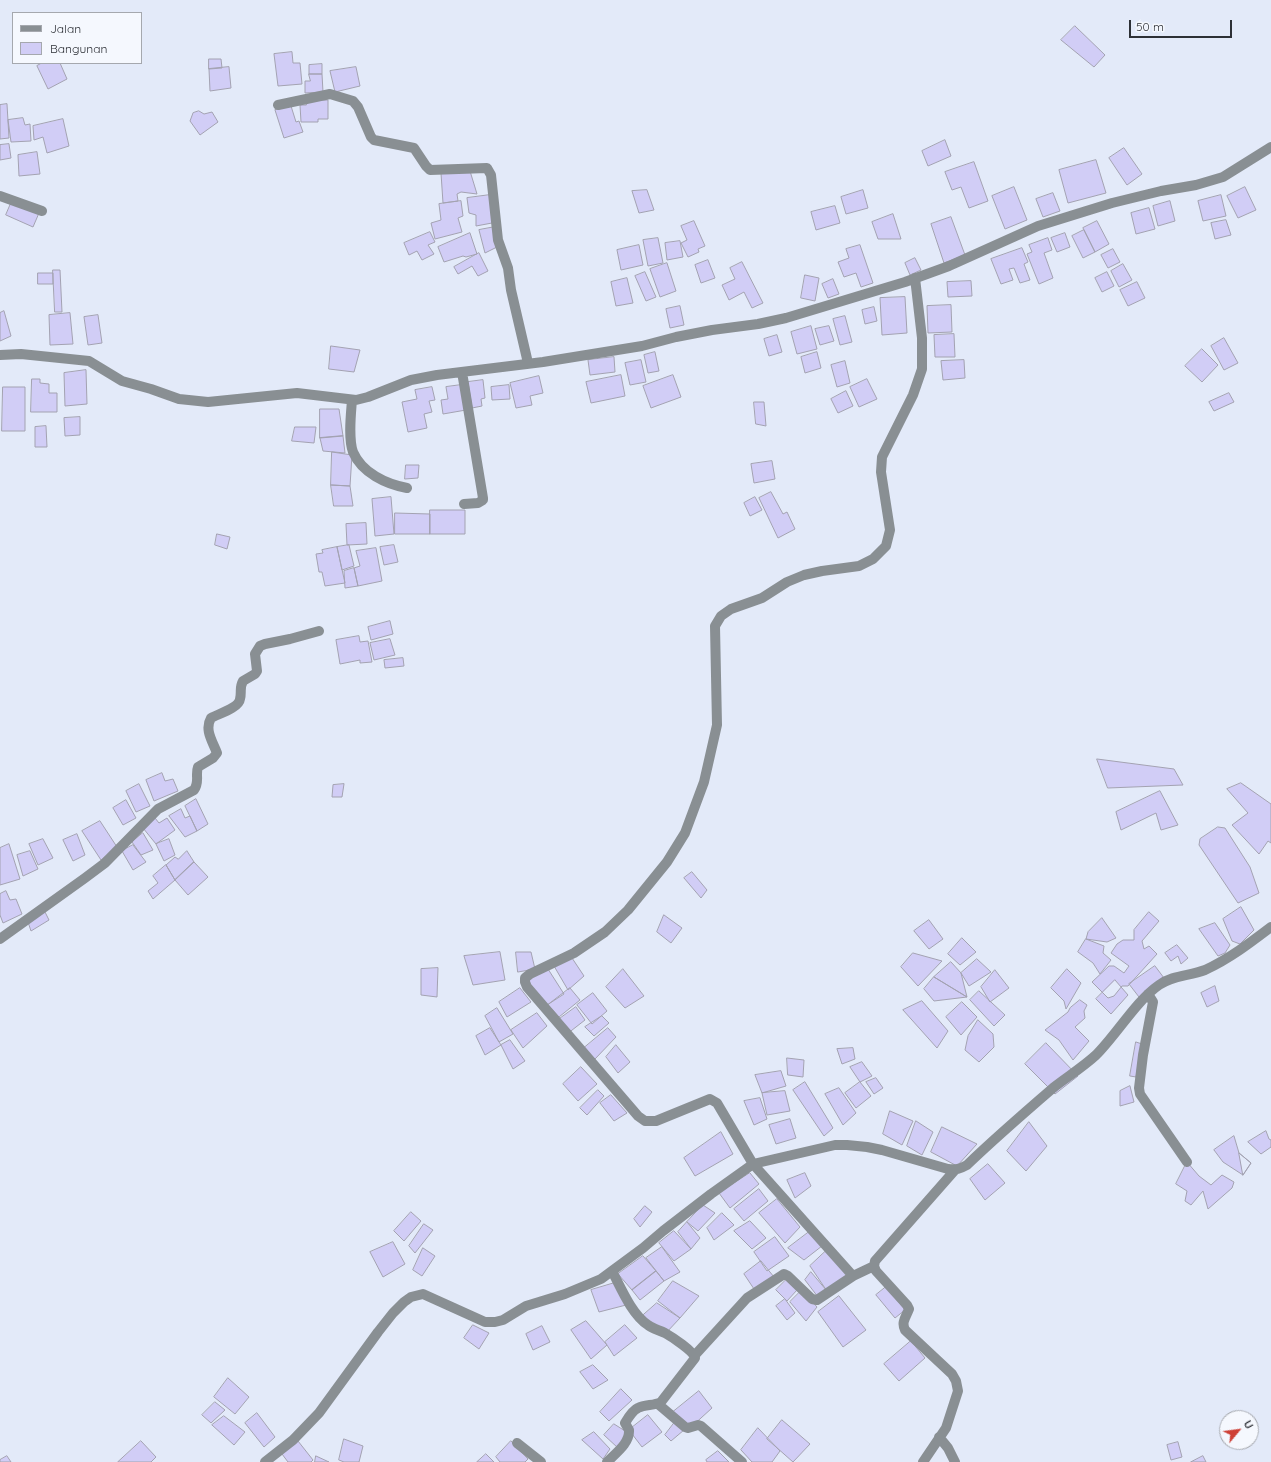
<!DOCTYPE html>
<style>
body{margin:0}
#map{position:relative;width:1271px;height:1462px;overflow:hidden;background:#e3eaf9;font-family:Quicksand,sans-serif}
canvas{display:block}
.legend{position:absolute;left:12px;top:12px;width:130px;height:52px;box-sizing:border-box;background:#f5f8fe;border:1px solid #a5a8ae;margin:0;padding:5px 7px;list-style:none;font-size:12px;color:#2d3036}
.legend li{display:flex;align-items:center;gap:8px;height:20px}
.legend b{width:20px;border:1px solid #a5a8ae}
.north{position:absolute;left:1219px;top:1410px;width:40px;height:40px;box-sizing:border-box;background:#f5f8fe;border:1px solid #a5a8ae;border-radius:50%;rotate:61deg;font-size:11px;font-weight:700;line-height:16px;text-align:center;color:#2d3036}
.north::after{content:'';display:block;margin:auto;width:14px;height:18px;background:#ce4036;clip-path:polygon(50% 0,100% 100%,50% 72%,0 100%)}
.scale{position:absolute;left:1129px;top:20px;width:103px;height:18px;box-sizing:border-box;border:2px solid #2d3036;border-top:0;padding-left:5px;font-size:12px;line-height:14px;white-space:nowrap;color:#2d3036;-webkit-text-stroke:3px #f5f8fe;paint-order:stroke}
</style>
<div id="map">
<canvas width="1271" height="1462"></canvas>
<ul class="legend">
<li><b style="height:5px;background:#898f93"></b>Jalan</li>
<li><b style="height:11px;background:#d1cdf6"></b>Bangunan</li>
</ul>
<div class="north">U</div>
<div class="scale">50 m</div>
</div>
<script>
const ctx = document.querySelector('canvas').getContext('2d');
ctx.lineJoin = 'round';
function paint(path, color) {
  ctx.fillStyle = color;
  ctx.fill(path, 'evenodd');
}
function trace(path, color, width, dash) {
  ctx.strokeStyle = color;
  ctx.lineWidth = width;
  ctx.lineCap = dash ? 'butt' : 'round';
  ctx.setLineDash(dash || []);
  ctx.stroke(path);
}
const building = new Path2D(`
 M1075 26 1105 55 1094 67 1061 40Z
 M292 52 293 63H300L302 84 278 86 274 54Z
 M209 59H221L222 68 209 69Z
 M42 63H60L67 79 48 89 37 66Z
 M322 64V74H309V65Z
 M229 67 231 88 210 91 209 69Z
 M356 67 360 86 335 92 330 71Z
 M309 74H322L323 92 305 93V81H310Z
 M306 100H328V119H318V122H301L300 105H306Z
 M7 104 9 138 0 139V105Z
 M291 106 296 122 299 121 303 132 284 138 275 110Z
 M199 111 204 114 212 112 218 122 200 135 190 121 193 113Z
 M23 118 25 125 30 124 31 141 11 142 8 120Z
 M63 119 69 146 47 153 43 137 34 140 33 126Z
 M945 140 951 156 928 166 922 151Z
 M9 144 11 158 0 160V145Z
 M1124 148 1142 174 1127 185 1109 158Z
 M37 152 40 174 19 176 18 155Z
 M1096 160 1106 193 1068 203 1059 170Z
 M974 162 988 201 969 208 961 187 952 190 945 172Z
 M470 171 477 194 461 192 457 194 458 201 443 203 441 173Z
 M1014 187 1027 220 1005 229 992 196Z
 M1245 187 1256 210 1238 218 1227 196Z
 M647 190 654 210 639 213 632 191Z
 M863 190 868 208 846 214 841 197Z
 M1053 193 1060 211 1043 217 1036 199Z
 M490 195 492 223 476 226V215L469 213 467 198Z
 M1221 195 1226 216 1203 221 1198 201Z
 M12 201 39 213 33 227 6 215Z
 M461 201 463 216 458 218 462 232 435 239 431 223 441 220 439 204Z
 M1170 201 1175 221 1158 226 1153 206Z
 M835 206 840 223 816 230 811 212Z
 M1149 208 1155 229 1136 234 1131 213Z
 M893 214 901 239H878L872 222Z
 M951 217 965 255 944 263 931 224Z
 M1226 220 1231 235 1215 239 1211 223Z
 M694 221 705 246 698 249 699 252 688 257 681 243 687 240 681 226Z
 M1097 221 1109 244 1095 252 1083 228Z
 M495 227 499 246 485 253 479 230Z
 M1084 230 1095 252 1083 258 1072 236Z
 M430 232 435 242 428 245 434 254 422 260 417 251 409 255 404 243Z
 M470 233 477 254 466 257 463 256 444 262 438 247Z
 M1065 233 1070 247 1057 252 1051 238Z
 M658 238 663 263 648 266 643 240Z
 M1048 238 1052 250 1044 253 1053 278 1039 284 1027 254 1032 252 1029 245Z
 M680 241 683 257 667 260 665 243Z
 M639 245 643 265 621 270 617 250Z
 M860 245 873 283 861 287 856 273 844 277 838 262 849 258 846 249Z
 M1022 248 1028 262 1024 264 1030 280 1020 283 1014 268 1009 269 1013 280 1001 284 991 259Z
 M1113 249 1120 262 1108 268 1101 255Z
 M479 253 488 271 478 276 472 266 458 274 454 267Z
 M915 258 921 270 910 275 905 263Z
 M708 260 715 278 701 283 695 265Z
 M742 262 763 303 752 308 744 292 729 300 722 285 735 279 730 268Z
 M667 263 676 291 660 297 650 269Z
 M1123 264 1132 280 1119 287 1111 271Z
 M53 270H60L62 312H55Z
 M645 272 656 297 646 301 635 276Z
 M1107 272 1114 286 1102 292 1095 278Z
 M38 273H53V284H38Z
 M805 275 819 278 815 301 801 298Z
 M627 278 633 303 616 306 611 282Z
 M833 279 839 294 828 298 822 284Z
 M971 281 972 296 948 297 947 282Z
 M1137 282 1145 298 1128 306 1120 290Z
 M905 297 907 333 882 335 880 298Z
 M951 305 952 332 928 333 927 306Z
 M680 306 684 325 670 328 666 309Z
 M874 307 877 321 865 324 862 310Z
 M4 311 11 336 0 341V313Z
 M70 313 73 344 50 345 49 315Z
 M98 315 102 343 88 345 84 317Z
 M845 316 852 342 840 345 833 319Z
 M811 326 817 349 797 354 791 332Z
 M829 326 834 341 820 345 815 329Z
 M954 334 955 357H935L934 335Z
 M777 335 782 352 769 356 764 339Z
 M1224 338 1238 363 1224 370 1211 346Z
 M331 346 360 350 354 372 329 369Z
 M1202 349 1218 365 1202 382 1185 366Z
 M655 352 659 371 648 373 644 355Z
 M817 352 821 368 805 373 801 357Z
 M614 357 615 372 590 375 588 360Z
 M641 360 646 382 630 385 625 363Z
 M964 360 965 378 943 380 941 361Z
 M845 361 850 383 837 387 831 365Z
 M86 370 87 404 65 406 64 373Z
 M621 375 625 396 591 403 586 382Z
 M673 375 681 397 651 408 643 386Z
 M539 376 543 393 530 396 532 405 516 408 510 383Z
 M32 379H40V383L49 384V393H57V412H31Z
 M867 379 877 399 859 407 850 387Z
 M483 380 485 398 481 399 482 406 472 408 468 382Z
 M461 385 466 410 443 414 441 400 448 399 446 387Z
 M509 385 510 399 492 400 491 387Z
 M3 387H25V431H2Z
 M432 387 435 400 429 401 432 412 424 414 427 428 408 432 402 402 417 399 415 390Z
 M846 391 853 406 838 413 831 399Z
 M1229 393 1234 402 1214 411 1209 402Z
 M754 402H764L766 426 756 424Z
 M320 409H339L343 436 320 438Z
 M80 417V435L65 436 64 418Z
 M46 426 47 447H35V427Z
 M295 427H316L314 443 292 441Z
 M343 436 345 453 323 451 320 438Z
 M332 452 352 455 350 486 331 485Z
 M772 461 775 479 754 483 751 464Z
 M406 465H419L418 478 405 479Z
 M331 485 350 486 353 506H334Z
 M771 492 783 514 787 512 795 529 778 538 759 498Z
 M391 497 394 534 375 536 372 499Z
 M755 497 762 510 750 516 744 503Z
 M430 510H465V534H430Z
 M395 513 430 514V534H395Z
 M366 523 367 544 347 545 346 524Z
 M217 534 230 537 227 549 215 545Z
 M349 545 354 566 342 570 337 547Z
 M394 545 398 562 384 565 380 547Z
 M337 547 345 583 325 586 322 572H319L316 554 323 553 322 550Z
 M376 548 382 581 358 586 354 568 360 566 356 551Z
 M354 568 358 586 345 588 344 571Z
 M390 621 393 634 371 640 368 627Z
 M359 636 360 642 368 641 372 662 360 663V660L340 664 336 640Z
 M390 639 395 655 374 660 370 643Z
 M403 658 404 666 385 668 384 660Z
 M1097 759 1174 769 1183 785 1108 788Z
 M162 773 165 781 173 779 178 791 154 801 146 780Z
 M1241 783 1271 804V843L1268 841 1259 854 1232 825 1248 813 1227 789Z
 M139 784 150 806 136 812 126 791Z
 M344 784 342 797H332L333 785Z
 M1160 791 1178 825 1161 830 1156 813 1121 830 1116 812Z
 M196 799 208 824 197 831 185 806Z
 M126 800 136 818 123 825 113 808Z
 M181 809 185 818 190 816 197 831 185 837 169 816Z
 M155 818 159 823 167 818 175 830 156 844 143 828Z
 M100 821 117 847 101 860 82 831Z
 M1218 827 1225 828 1250 867 1259 893 1238 903 1199 845 1200 839Z
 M143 833 153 850 141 855 132 842Z
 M77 834 85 855 73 861 63 840Z
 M43 839 53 858 38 865 29 844Z
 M169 839 175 855 164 861 156 844Z
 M9 844 20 879 0 885V848Z
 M133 845 146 862 133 870 122 851Z
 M30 851 38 869 23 876 17 855Z
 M187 851 194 862 175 880 166 865 175 857 178 859Z
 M194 862 208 877 188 895 175 880Z
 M166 865 175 880 153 899 148 891 158 883 153 876Z
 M692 872 707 890 701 898 684 878Z
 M6 891 10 900 16 899 22 914 3 923 0 915V894Z
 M1241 907 1254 930 1240 944 1232 941 1223 919Z
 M45 912 49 920 31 931 27 919Z
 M1149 912 1159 921 1142 941 1144 949 1149 946 1157 954 1128 986H1122L1114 996 1108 998 1092 982 1109 966H1114L1124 973 1129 966 1111 953 1117 944 1123 940H1134V930Z
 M664 915 682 928 671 943 657 932Z
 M1102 918 1116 938 1107 942 1086 939 1088 932Z
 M929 920 943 939 929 949 914 931Z
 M1215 923 1230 945 1225 953 1218 956 1199 929Z
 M962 938 976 952 960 965 948 954Z
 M1086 939 1104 946 1103 953 1111 960 1100 974 1093 963 1078 952Z
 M1177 945 1188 958 1181 964 1178 956 1171 961 1165 953Z
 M500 952 505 980 473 985 464 956Z
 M516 952H531L535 969 518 972Z
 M913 953 942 961 918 986 901 967Z
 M570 955 584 976 568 990 554 966Z
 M977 959 991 972 969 986 961 973Z
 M951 962 961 973 967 997 934 977Z
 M1155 966 1164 978 1139 997 1129 984Z
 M438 968 437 997 421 995V969Z
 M548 969 564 994 544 1007 525 978Z
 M623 969 644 996 625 1008 606 987Z
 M1067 969 1081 983 1066 1009 1064 1001 1051 988Z
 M995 970 1009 988 990 1002 981 987Z
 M934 977 967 997 934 1001 924 989Z
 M1115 980 1128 995 1111 1014 1096 999Z
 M1215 986 1219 1001 1207 1007 1201 993Z
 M520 988 531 1002 507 1017 499 1002Z
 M570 988 580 1000 559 1017 548 1005Z
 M979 991 1005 1015 994 1026 970 1000Z
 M593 993 607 1011 592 1024 577 1005Z
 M1080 1000 1087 1005 1084 1011 1085 1018 1075 1027 1089 1041 1073 1060 1059 1040 1045 1030 1068 1012 1070 1008Z
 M922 1001 948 1031 937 1048 903 1010Z
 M962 1002 977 1017 961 1035 946 1017Z
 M576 1007 585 1020 567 1034 558 1020Z
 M497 1008 513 1034 499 1042 485 1016Z
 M537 1013 547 1026 523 1048 511 1030Z
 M602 1016 609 1023 594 1036 585 1027Z
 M978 1020 993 1034 994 1047 979 1062 965 1050 968 1036Z
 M490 1028 501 1045 485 1055 476 1036Z
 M608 1028 616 1037 595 1059 584 1048Z
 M510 1040 525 1061 513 1069 501 1045Z
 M1136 1042 1142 1044 1136 1077 1130 1076Z
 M1046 1043 1078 1076 1055 1094 1025 1064Z
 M616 1045 630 1062 618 1073 606 1057Z
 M853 1048 855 1059 842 1064 837 1049Z
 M787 1058 804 1060 803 1077 788 1075Z
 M862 1062 872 1076 860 1082 850 1067Z
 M581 1067 597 1084 578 1101 563 1084Z
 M781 1071 786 1086 762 1093 755 1075Z
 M876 1078 883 1088 874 1094 866 1082Z
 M805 1082 833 1128 824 1136 793 1090Z
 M860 1082 871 1096 856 1108 845 1093Z
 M1130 1086 1134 1102 1120 1106V1091Z
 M839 1088 856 1113 843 1125 825 1094Z
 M598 1090 604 1096 587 1115 580 1108Z
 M785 1091 790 1111 767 1115 762 1093Z
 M611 1095 627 1113 614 1121 600 1103Z
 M760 1098 767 1119 754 1125 744 1101Z
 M890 1111 913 1121 902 1145 883 1134Z
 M790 1119 796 1138 776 1144 769 1125Z
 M916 1121 933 1132 922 1155 907 1146Z
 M1029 1122 1047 1146 1026 1171 1007 1151Z
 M942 1127 977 1144 957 1166 931 1152Z
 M1266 1131 1269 1139 1271 1140V1147L1261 1154 1248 1142Z
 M721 1132 733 1154 695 1176 684 1158Z
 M1234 1136 1239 1153 1251 1163 1243 1175 1223 1162 1214 1150Z
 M1239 1153 1251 1163 1243 1175Z
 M1187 1162 1199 1176 1211 1185 1222 1175 1234 1182 1232 1188 1208 1209 1203 1191 1191 1205 1185 1201 1187 1191 1176 1184Z
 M988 1164 1005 1183 985 1200 970 1179Z
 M750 1173 759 1184 730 1208 719 1193Z
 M805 1173 811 1186 795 1198 787 1180Z
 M759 1189 768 1201 744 1221 734 1209Z
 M777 1199 800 1227 785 1243 759 1213Z
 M703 1205 715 1213 698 1231 687 1222Z
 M645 1206 652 1212 640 1227 634 1219Z
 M411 1212 421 1221 404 1241 394 1231Z
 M722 1213 734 1225 714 1240 707 1228Z
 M750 1221 766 1238 752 1249 734 1231Z
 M687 1222 700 1238 691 1249 678 1232Z
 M424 1224 433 1230 415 1253 409 1246Z
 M674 1231 691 1249 674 1261 659 1243Z
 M809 1232 822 1246 804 1260 788 1248Z
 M775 1237 789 1256 767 1271 754 1252Z
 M393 1242 405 1264 383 1277 370 1252Z
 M662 1247 680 1272 664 1281 646 1258Z
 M423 1248 435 1256 422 1276 413 1270Z
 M826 1251 848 1274 827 1291 810 1266Z
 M643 1256 656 1271 632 1290 618 1274Z
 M761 1261 774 1277 756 1292 744 1274Z
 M656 1271 664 1281 640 1300 632 1290Z
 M811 1272 827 1291 818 1297 805 1280Z
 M786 1280 797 1290 787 1301 776 1290Z
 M673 1281 699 1296 680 1318 658 1301Z
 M618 1282 630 1304 599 1312 591 1290Z
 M886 1287 905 1310 895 1318 876 1295Z
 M802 1290 817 1307 806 1321 790 1302Z
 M839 1296 866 1330 843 1347 818 1312Z
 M785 1299 795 1313 787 1320 776 1306Z
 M657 1303 680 1318 666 1333 640 1318Z
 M586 1321 607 1345 591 1359 571 1330Z
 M473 1325 489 1333 479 1349 464 1338Z
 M625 1325 637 1338 614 1356 605 1342Z
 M542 1326 550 1342 533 1350 526 1334Z
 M911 1341 925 1358 899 1381 884 1364Z
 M593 1365 608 1380 593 1389 580 1372Z
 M228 1378 249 1397 235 1414 214 1397Z
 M621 1389 632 1400 609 1421 600 1412Z
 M699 1391 712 1408 690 1428 673 1412Z
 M215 1402 225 1410 211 1423 202 1415Z
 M257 1413 275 1437 264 1447 245 1423Z
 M648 1415 662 1432 642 1447 629 1430Z
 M224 1416 245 1432 234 1445 212 1425Z
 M782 1420 810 1444 793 1462 767 1439Z
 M675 1422 684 1430 671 1441 665 1435Z
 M614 1424 630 1434 618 1448 604 1435Z
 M758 1428 780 1451 772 1462H752L741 1450Z
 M594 1432 610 1449 603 1459 582 1440Z
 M344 1439 363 1446 359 1462H344L339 1460Z
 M141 1441 156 1457 151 1462H118Z
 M298 1441 313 1460 311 1462H288L282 1454Z
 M511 1441 528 1459 525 1462H500L496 1457Z
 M1178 1442 1182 1457 1171 1460 1167 1445Z
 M718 1451 729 1462H707L706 1460Z
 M486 1454 494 1462H477Z
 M7 1456 11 1462H0V1460Z
 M316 1456 329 1462H315Z
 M1203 1456 1206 1462H1191Z`);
const minor = new Path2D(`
 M278 105 330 94 353 101 358 107 371 137 374 140 414 148 426 166 430 170 487 168 491 175 498 240 508 268 511 290 528 363
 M0 196 42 211
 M0 355 21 354 89 361 122 381 151 389 179 399 208 402 297 393 356 400 368 397 411 380 437 375 543 362 642 346 676 337 712 330 758 324 786 318 905 282 949 266 1038 226 1112 203 1161 191 1196 185 1223 177 1271 147
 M462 372 483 498V500L478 503 464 504
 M352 400C351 414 348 438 353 452 362 473 386 484 407 488
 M0 939 85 878 105 863 158 809 194 790C200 782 195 775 198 767L213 758 217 753C213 742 204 730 211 718 218 714 239 708 240 699 242 692 239 688 243 681L255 674 257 671 255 654 260 646 265 644 290 639 319 631
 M1148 994 1153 1002 1143 1055 1139 1088 1140 1094 1187 1162
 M853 1276 753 1164 717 1103 710 1099 656 1121H645L638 1116 527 987 525 982V978L530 974 574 953 605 932 628 910 667 862 685 833 704 782 717 725 715 626 721 616 731 609 762 598 787 582 804 575 822 571 859 566 873 559 886 546 890 530 881 472 882 457 913 395 922 369V338L915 278
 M695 1355 747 1298 781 1276 784 1274 788 1276 812 1299 817 1300 853 1276 874 1266
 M658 1404 685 1427 688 1428 698 1425 701 1426 742 1462
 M939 1437 948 1448 955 1462
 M517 1443 541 1462
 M265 1462 293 1440 319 1413 378 1332 393 1313 404 1302 411 1297 423 1294 485 1322H495L503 1320 526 1306 565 1294 601 1279 643 1248 663 1231 711 1194 753 1164 835 1145H847L867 1147 882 1150 948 1169C956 1170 960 1169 967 1165 995 1138 1024 1113 1053 1088 1067 1077 1083 1067 1096 1055 1117 1034 1136 1001 1159 985 1173 975 1189 976 1205 970 1229 959 1250 943 1271 927
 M607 1462C616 1453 630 1443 629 1430L625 1423C628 1418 633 1410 638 1408 645 1404 654 1406 661 1402L695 1358C694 1351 672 1337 665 1333 659 1330 653 1329 648 1325 632 1315 621 1288 612 1271
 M923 1462 946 1428 958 1391 956 1381 952 1374 905 1330C901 1322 906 1317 909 1309L907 1305 876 1271 874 1266 875 1261 955 1170`);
paint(building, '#d1cdf6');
trace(building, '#a3a2b1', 1);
trace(minor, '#898f93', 10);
</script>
